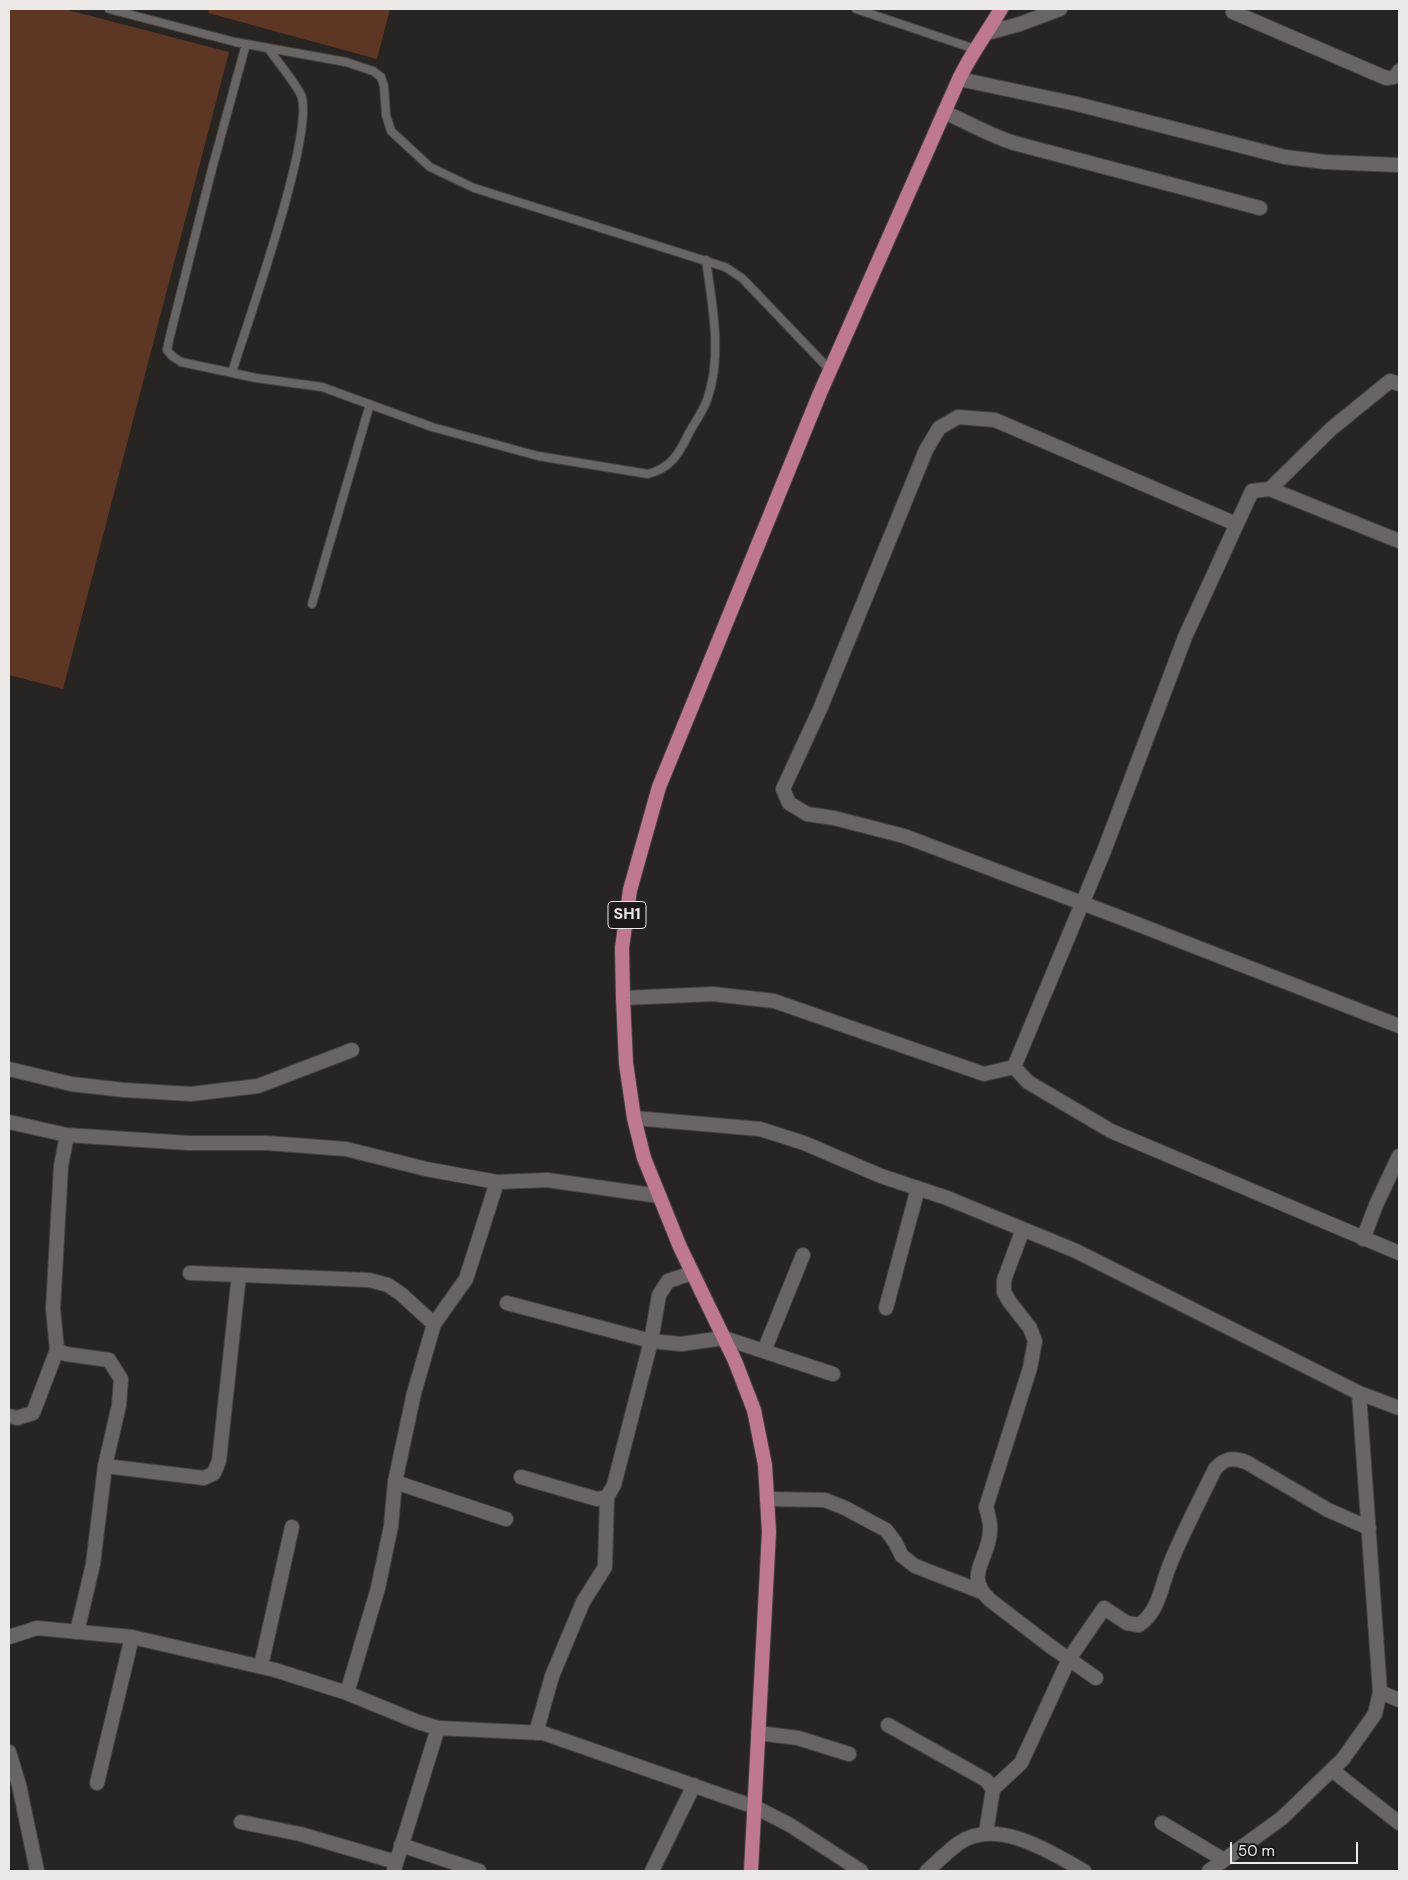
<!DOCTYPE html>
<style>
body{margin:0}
#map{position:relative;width:1408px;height:1880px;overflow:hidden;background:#282422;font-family:"DM Sans",sans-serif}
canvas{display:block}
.frame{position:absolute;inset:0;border:10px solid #ece9e7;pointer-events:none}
.scale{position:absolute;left:1230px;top:1842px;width:128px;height:22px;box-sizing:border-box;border:2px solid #ece9e7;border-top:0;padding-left:6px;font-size:15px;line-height:18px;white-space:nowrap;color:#ece9e7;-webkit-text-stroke:4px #1e1a18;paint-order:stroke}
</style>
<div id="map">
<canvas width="1408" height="1880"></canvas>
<div class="frame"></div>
<div class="scale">50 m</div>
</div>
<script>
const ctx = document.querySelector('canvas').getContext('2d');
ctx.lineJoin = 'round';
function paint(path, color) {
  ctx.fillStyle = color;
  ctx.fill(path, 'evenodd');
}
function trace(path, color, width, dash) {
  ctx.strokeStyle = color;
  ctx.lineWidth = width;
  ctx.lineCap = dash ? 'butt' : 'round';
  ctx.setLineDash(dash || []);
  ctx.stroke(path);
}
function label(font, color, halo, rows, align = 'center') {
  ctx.font = font + ' "DM Sans",sans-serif';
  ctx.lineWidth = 4.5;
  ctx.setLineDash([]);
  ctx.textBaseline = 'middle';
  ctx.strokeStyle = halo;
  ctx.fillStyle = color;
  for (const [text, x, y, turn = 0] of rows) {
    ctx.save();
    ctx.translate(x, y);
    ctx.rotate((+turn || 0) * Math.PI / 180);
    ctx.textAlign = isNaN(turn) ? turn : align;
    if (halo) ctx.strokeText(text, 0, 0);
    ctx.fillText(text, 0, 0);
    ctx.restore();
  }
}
const building = new Path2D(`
 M9 9H64L229 52 63 689 9 675Z
 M209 9H390L377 59 208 13Z`);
const service = new Path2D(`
 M109 9 235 42 346 62 373 71 381 77 384 86 386 115 391 131 430 167 474 188 725 267 742 278 830 370
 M856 9 975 49
 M246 44 212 169 170 336 167 350 172 356 181 362 256 378 322 387 432 427 538 456 648 474C671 468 679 454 689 433 695 422 703 411 707 400 723 356 712 304 706 260
 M232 372C246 327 316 131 301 95 295 82 277 61 268 48
 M312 604 370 404`);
const minor = new Path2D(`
 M1233 12 1386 78C1393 78 1396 77 1399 71
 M987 33 1020 24 1060 9
 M959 79 1077 104 1285 157 1325 162 1399 165
 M944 112C967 122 991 136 1014 143L1260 208
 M1270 489 1331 429 1390 381 1399 384
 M1236 524 995 420 958 417 939 428 926 450 820 709 783 789 789 803 807 814 834 818 904 836 1119 917 1399 1026
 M1399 541 1270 489 1252 491 1185 637 1104 851 1014 1067 1028 1082 1111 1131 1399 1253
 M623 998 713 994 774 1001 984 1074 1014 1067
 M9 1069 71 1084 124 1090 191 1094 258 1086 352 1050
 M634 1118 760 1129 804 1143 881 1176 947 1198 1076 1251 1359 1393 1399 1408
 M9 1122 67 1135 189 1143H267L346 1149 426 1169 497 1182 547 1180 659 1196
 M67 1135 61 1166 53 1309 57 1350 66 1354 109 1360 121 1379 119 1405 105 1466 93 1564 77 1632
 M1023 1229 1004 1280V1292L1009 1301 1030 1328 1035 1341 1030 1368 986 1507C988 1514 991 1523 990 1531 989 1560 963 1575 990 1600L1050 1646 1096 1678
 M1363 1239 1376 1205 1399 1156
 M190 1273 369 1280 388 1285 401 1294 434 1324
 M507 1303 651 1341 681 1344 724 1338 833 1374
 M886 1308 918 1188
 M764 1351 803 1255
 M9 1416 17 1418 33 1413 57 1350
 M105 1466 204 1478 214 1473 219 1461 239 1275
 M521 1477 597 1499 607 1497 614 1485 651 1341 659 1295 668 1281 692 1273
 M395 1482 506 1519
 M767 1499 825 1500 845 1508 886 1530 895 1542 902 1556 915 1566 982 1592
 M9 1637 37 1628 132 1637 275 1670 347 1693 418 1722 438 1728 543 1733 755 1807 790 1825 861 1871
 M261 1666 292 1527
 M1380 1692 1399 1700
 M347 1693 378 1588 391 1526 395 1482 414 1393 434 1324 466 1279 497 1182
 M888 1725 986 1780 993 1789 986 1833
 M536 1733 552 1676 583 1602 605 1567 607 1497
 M758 1733 798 1738 849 1754
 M9 1752 19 1785 37 1871
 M1332 1770 1399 1823
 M97 1783 132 1637
 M993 1789 1021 1763 1069 1659 1104 1608 1127 1623 1139 1625C1159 1612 1161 1586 1170 1564 1183 1532 1200 1500 1215 1469 1225 1458 1232 1457 1246 1462L1328 1510 1369 1528
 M241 1822 300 1834 396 1862
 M1162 1823 1224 1860
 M401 1845 479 1871
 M394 1870 438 1728
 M652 1871 694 1785
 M927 1871C937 1862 948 1851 959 1843 997 1817 1050 1852 1084 1871
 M1209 1871 1282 1818 1343 1759 1375 1714 1380 1692 1359 1393`);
const primary = new Path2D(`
 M751 1871 769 1532 765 1465 754 1410 735 1361 680 1247 644 1158 634 1118 626 1063 623 998 622 948 630 890 659 787 820 393 959 79C971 54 987 33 1001 9`);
const shields = [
 [627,915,38]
];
const shieldNames = [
 ["SH1",627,915]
];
paint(building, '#5e3624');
trace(service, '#464240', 10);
trace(minor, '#464240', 16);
trace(primary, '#464240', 16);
trace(service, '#6a6562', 8);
trace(minor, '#6a6562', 14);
trace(primary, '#bf798e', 14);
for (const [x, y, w] of shields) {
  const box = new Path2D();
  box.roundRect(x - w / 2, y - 13.5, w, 27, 4);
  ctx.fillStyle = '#1e1a18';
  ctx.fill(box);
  trace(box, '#ece9e7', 1);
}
label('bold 16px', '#ece9e7', null, shieldNames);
</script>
